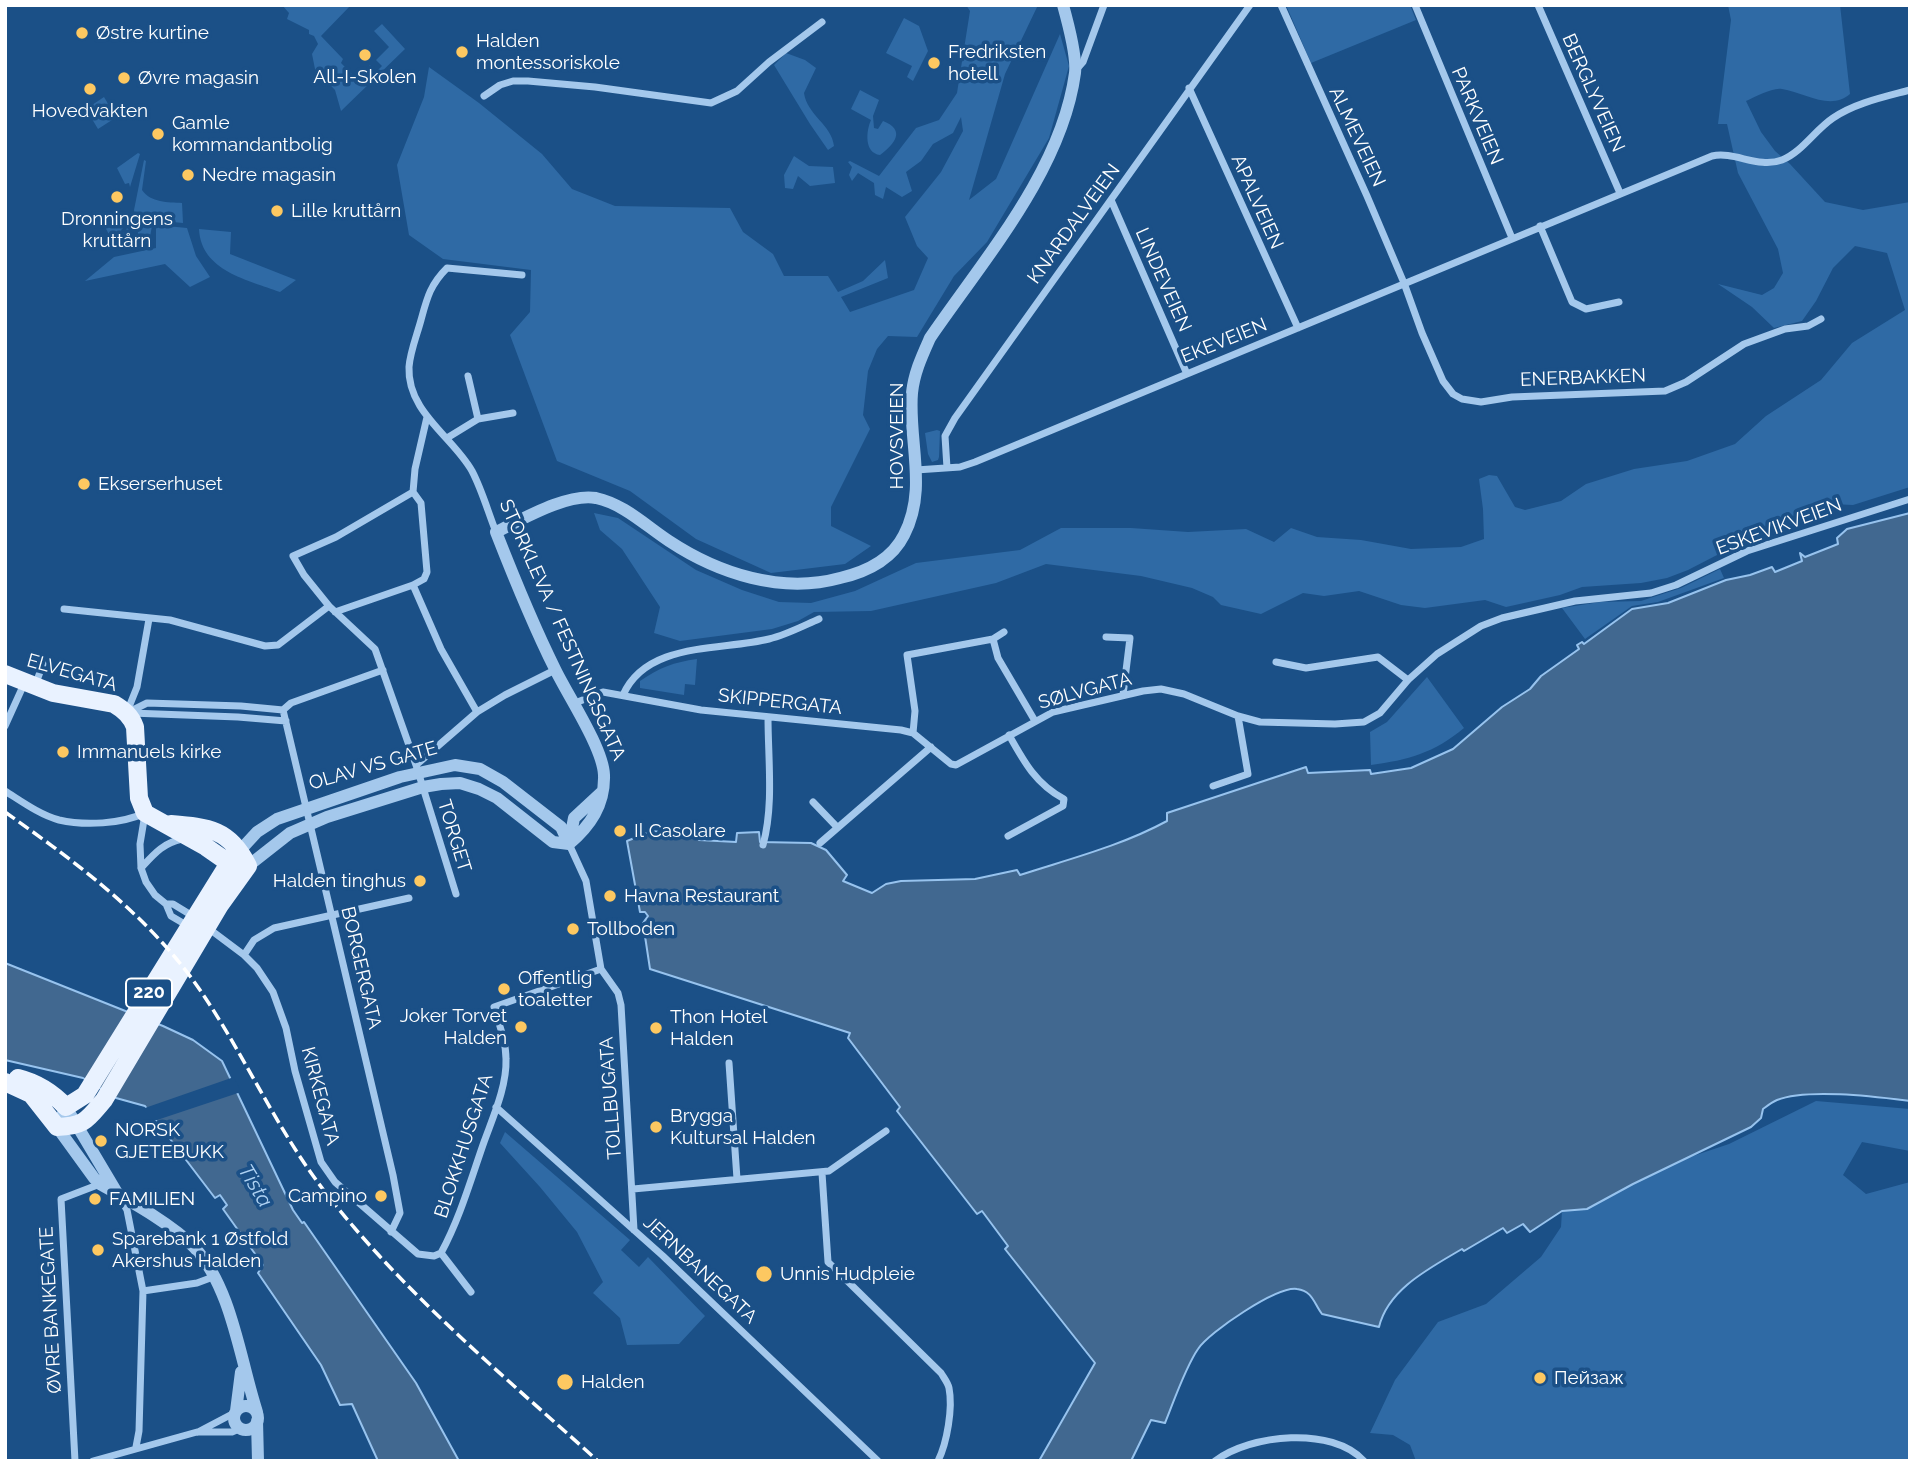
<!DOCTYPE html>
<meta charset="utf-8">
<style>
body{margin:0}
#map{position:relative;width:1915px;height:1466px;overflow:hidden;background:#1b5087;font-family:Raleway,sans-serif}
canvas{display:block}
.frame{position:absolute;inset:0;border:7px solid #fff;pointer-events:none}
</style>
<div id="map">
<canvas width="1915" height="1466"></canvas>
<div class="frame"></div>
</div>
<script>
const ctx = document.querySelector('canvas').getContext('2d');
ctx.lineJoin = 'round';
function paint(path, color) {
  ctx.fillStyle = color;
  ctx.fill(path, 'evenodd');
}
function trace(path, color, width, dash) {
  ctx.strokeStyle = color;
  ctx.lineWidth = width;
  ctx.lineCap = dash ? 'butt' : 'round';
  ctx.setLineDash(dash || []);
  ctx.stroke(path);
}
function label(font, color, halo, rows, align = 'center') {
  ctx.font = font + ' Raleway,sans-serif';
  ctx.lineWidth = 7;
  ctx.setLineDash([]);
  ctx.textBaseline = 'middle';
  ctx.strokeStyle = halo;
  ctx.fillStyle = color;
  for (const [text, x, y, turn = 0] of rows) {
    ctx.save();
    ctx.translate(x, y);
    ctx.rotate((+turn || 0) * Math.PI / 180);
    ctx.textAlign = isNaN(turn) ? turn : align;
    if (halo) ctx.strokeText(text, 0, 0);
    ctx.fillText(text, 0, 0);
    ctx.restore();
  }
}
const green = new Path2D(`
 M282 5H351L321 36 343 59 341 63 356 78 370 65 376 72 382 66 376 60 389 47 374 31 382 24 405 49 341 111 335 90 315 69 312 54 318 44 314 36 309 34V30L287 19 289 13Z
 M966 5H1038L1005 74 969 200 996 179 1060 34 1069 66 1049 138 987 242 954 276 917 337 888 336 877 349 868 371 863 415 870 429 831 507V526L871 546 845 564 771 573 696 539 630 491 557 461 510 335 530 312 531 270 443 259 409 235 397 165 424 97 429 67 479 103 542 154 572 189 615 206 730 208 743 232 773 254 784 276H828L838 292 863 281 885 260 888 278 841 297 850 312 914 290 928 258 917 246 905 217 941 172 963 131 961 117 953 133 933 144 921 161 906 172 912 191 902 197 886 187 883 199 875 195 874 183 858 173 852 181 849 175 852 167 848 162 850 161 879 176 916 128 939 120 957 93 970 11Z
 M1286 5H1410L1416 20 1311 63Z
 M1728 5H1840L1850 94C1831 111 1805 93 1782 89 1773 87 1755 97 1746 101L1761 132 1775 151 1790 164 1825 202 1863 210 1910 202V487L1853 505 1832 504 1797 519 1768 526 1748 539 1688 570 1667 578 1641 583 1582 587 1560 595 1506 607 1485 600 1425 608 1401 605 1359 591 1324 596 1303 593 1261 614 1221 605 1213 597 1192 588 1141 576 1046 564 996 583 871 611 814 612 798 621 772 629 680 641 654 633 660 607 622 549 600 530 594 513 618 518 696 570 742 590 779 602 811 603 855 591 916 563 1020 550 1061 528H1131L1188 532 1246 529 1274 542 1291 528 1317 537 1361 540 1411 549 1461 547 1484 539 1483 509 1479 479 1489 475 1497 476 1515 507 1525 510 1561 501 1586 484 1634 469 1687 461 1735 444 1766 416 1821 380 1852 343 1905 310 1887 253 1855 246 1833 268 1816 301 1802 321 1774 328 1752 307 1718 284 1762 295 1774 288 1783 273 1778 249 1738 173 1727 124H1718L1731 20Z
 M904 18 919 26 928 51 913 81 907 77 912 66 886 53Z
 M786 53 805 60 816 68 804 93C807 115 832 125 834 146L828 150 810 124 774 65Z
 M860 90 879 100 873 116 874 128 878 129 883 121C906 130 895 144 880 155 864 153 866 131 871 120L851 109Z
 M104 97 113 112 112 120 98 129 86 109Z
 M138 153 140 154 130 187 129 183 125 184 117 168Z
 M794 156 809 166 833 167 835 183 810 186 798 176 793 189 785 188 784 175Z
 M144 160 146 161 142 190C151 203 168 202 182 203L183 223 153 220 150 237 139 239 134 210Z
 M116 213 121 225 124 227 121 230 122 233 126 232 127 227 124 226 129 220 131 223 129 235 112 240 104 225Z
 M156 225 187 228 196 256 210 277 190 287 165 264 85 281 114 257 156 248Z
 M199 229 231 232 230 254 296 280 280 292C248 280 201 271 199 229Z
 M937 430 940 431 939 457 938 460 932 462 928 454 925 433Z
 M1720 569 1724 578 1658 602 1632 606 1585 639 1562 608 1600 602 1641 601 1681 588Z
 M697 659 695 685 685 684 684 695 640 688V681C659 668 674 662 697 659Z
 M1427 677 1464 728C1434 753 1408 760 1371 765L1370 732 1387 722Z
 M1816 1101 1910 1109V1151L1862 1142 1843 1175 1866 1194 1910 1182V1461H1416L1410 1445 1393 1435 1370 1433 1395 1380 1438 1322 1486 1304 1541 1257 1561 1227 1562 1211 1681 1160 1729 1144Z
 M505 1132 630 1240 621 1250 639 1267 648 1257 705 1316 679 1344 627 1345 620 1318 593 1293 603 1282 577 1232 540 1187 500 1143Z`);
const water = new Path2D(`
 M1910 513V1101C1877 1097 1808 1088 1777 1100 1772 1102 1767 1106 1763 1109L1761 1118 1751 1127 1633 1184 1587 1209 1562 1211 1530 1232 1523 1224 1507 1233 1503 1228 1464 1251 1462 1249C1430 1268 1388 1289 1379 1327L1322 1314C1314 1304 1313 1291 1297 1289 1277 1286 1209 1332 1198 1349 1185 1368 1174 1401 1165 1423L1151 1420 1131 1461H1039L1095 1363 1005 1249 1008 1246 982 1211 977 1214 897 1111 900 1107 848 1038 850 1033 650 969 643 923 648 916 645 912H640L627 841 652 831 678 834 683 830 692 831 699 840 736 842 737 833 759 832 760 842 811 843 826 850 847 875 843 881 872 893 886 884 901 881 975 879 1017 870 1020 875C1069 859 1121 846 1167 821V813L1306 767 1308 773 1370 770 1371 774 1411 768 1453 749 1502 707 1530 689 1541 676 1579 649 1577 645 1582 642 1584 644 1632 609 1668 603 1726 580 1750 575 1772 567 1775 572 1802 561 1800 553 1805 557 1838 544 1837 538 1847 529Z
 M5 963 163 1026 193 1040 222 1061 293 1210 302 1223 304 1222 416 1383 459 1461H378L352 1404 340 1405 321 1365 258 1273 263 1265 223 1209 227 1205 220 1195 215 1198 145 1106 116 1098 83 1078 5 1060Z`);
const pier = new Path2D(`
 M234 1077 241 1092 154 1121 142 1109Z`);
const minor = new Path2D(`
 M1281 5 1367 196 1404 283 1422 333 1443 381 1453 394 1462 399 1481 402 1512 397 1665 391 1686 382 1744 344 1785 329 1808 326 1821 319
 M1415 5 1512 238
 M1538 5 1620 193
 M1076 70 1083 62 1104 5
 M1189 88 1298 328
 M484 96 500 85 513 81H528L595 87 711 103 737 91 769 62 822 22
 M1111 200 1187 374
 M1540 226 1572 302 1586 309 1619 302
 M468 376 478 419
 M447 438 478 419 513 413
 M947 468 945 436 955 418 1250 5
 M916 470 960 467 975 462 1712 156C1735 151 1758 169 1782 160 1802 152 1815 130 1833 118 1855 103 1884 97 1910 90
 M413 492 336 537 293 556 304 575 329 606 375 649 416 765
 M496 532C488 512 482 490 472 471 453 437 407 412 409 367 410 352 417 335 421 320 427 298 430 285 447 268L522 275
 M413 585 441 649 477 712
 M64 609 170 620 265 646 278 645 329 606
 M335 612 413 585 424 579 427 572 421 503 413 492 415 469 427 417
 M1106 637 1130 638 1123 695
 M993 639 998 658 1035 721
 M1276 662 1306 668 1378 657 1408 680
 M36 683 43 664
 M623 695C647 641 721 651 769 639 786 635 803 626 819 619
 M575 703 603 692 701 710 901 730 913 733 951 764 956 765 1053 712 1143 691 1161 689 1184 694 1238 716 1260 722 1335 724 1364 722 1380 713 1408 680 1437 654 1481 626 1502 618 1575 601 1651 593 1676 585 1747 551 1910 499
 M283 710 393 1175 400 1213 391 1232
 M283 710 291 703 383 670
 M127 712 137 687 149 619
 M129 712 147 703 241 706 283 710
 M131 713 238 717 286 721
 M5 726 24 684
 M913 733 915 711 907 655 993 639 1004 632
 M1213 786 1248 774 1238 716
 M5 791C21 801 40 815 59 820 85 826 121 824 145 813
 M813 802 837 827
 M145 814 140 844 141 868 146 882 155 895 166 904 171 916 188 926
 M1008 836 1063 806 1064 799C1036 784 1024 762 1009 735
 M820 843 931 747
 M569 844 586 881 601 969
 M763 845C774 805 768 759 768 717
 M141 868C154 854 163 843 182 839
 M456 894 416 765 477 712 505 695 555 670
 M166 904H173L196 918
 M208 928 244 955 257 968 273 992 286 1028 295 1071 321 1162 335 1182 418 1254 434 1256 441 1253 471 1292
 M244 955 254 940 274 928 409 898
 M601 969 618 993 621 1005 634 1230
 M729 1063 737 1179
 M496 1107 663 1256 878 1461
 M822 1173 828 1262 941 1373C944 1378 948 1383 949 1388 953 1408 947 1443 938 1461
 M633 1189 829 1171 886 1131
 M120 1198 127 1210 143 1291 139 1431 136 1447
 M441 1253C460 1218 471 1179 484 1142 493 1117 507 1086 506 1059 506 1041 499 1024 494 1007L601 969
 M143 1291 197 1283 213 1277
 M198 1432 236 1412
 M75 1461 61 1199 100 1184
 M93 1461 197 1432H232L239 1429
 M1215 1461C1251 1434 1332 1426 1364 1461`);
const tertiary = new Path2D(`
 M569 844C590 826 605 805 604 775 603 748 568 696 555 669 533 625 514 578 496 532 523 519 567 493 596 498 624 504 646 526 669 541 719 574 782 594 840 578 866 572 892 559 904 535 928 489 908 441 912 393 914 373 922 356 930 338 984 259 1062 170 1075 73 1077 56 1068 23 1063 5
 M569 844 574 818 602 792
 M234 857 257 832 277 819 400 777 455 765 480 769 503 782 561 827 569 844
 M248 866 290 833 327 817 423 787 441 784 460 783 479 789 497 798 553 842 569 844
 M66 1107 57 1127 94 1178 100 1184C128 1200 172 1224 194 1247 232 1288 240 1360 257 1412
 M66 1107 116 1191
 M234 1418a12 12 0 1 1 24 0a12 12 0 1 1-24 0Z
 M236 1411 241 1372
 M257 1421 258 1461`);
const primary = new Path2D(`
 M5 674 53 693 114 704C124 710 131 716 135 727L139 798 145 813 206 847 229 863 241 865
 M171 824C208 827 230 829 248 866
 M18 1078C38 1083 52 1092 66 1107L85 1095 229 863
 M5 1082 31 1094 57 1127C85 1126 87 1120 104 1100L220 905 248 866`);
const rail = new Path2D(`
 M5 812C77 863 149 916 200 990 246 1057 278 1133 329 1197 407 1296 505 1377 598 1461`);
const markers = [
 [82,33,7,"#fdc861"],
 [462,52,7,"#fdc861"],
 [365,55,7,"#fdc861"],
 [934,63,7,"#fdc861"],
 [124,78,7,"#fdc861"],
 [90,89,7,"#fdc861"],
 [158,134,7,"#fdc861"],
 [188,175,7,"#fdc861"],
 [117,197,7,"#fdc861"],
 [277,211,7,"#fdc861"],
 [84,484,7,"#fdc861"],
 [63,752,7,"#fdc861"],
 [620,831,7,"#fdc861"],
 [420,881,7,"#fdc861"],
 [610,896,7,"#fdc861"],
 [573,929,7,"#fdc861"],
 [504,989,7,"#fdc861"],
 [521,1027,7,"#fdc861"],
 [656,1028,7,"#fdc861"],
 [656,1127,7,"#fdc861"],
 [101,1141,7,"#fdc861"],
 [381,1196,7,"#fdc861"],
 [95,1199,7,"#fdc861"],
 [98,1250,7,"#fdc861"],
 [764,1274,9,"#fdc861"],
 [1540,1378,7,"#fdc861"],
 [565,1382,9,"#fdc861"]
];
const shields = [
 [149,993,46]
];
const shieldNames = [
 ["220",149,993]
];
const poiNames = [
 ["Østre kurtine",96,33],
 ["Halden",476,41],
 ["montessoriskole",476,63],
 ["Fredriksten",948,52],
 ["hotell",948,74],
 ["All-I-Skolen",365,77,"center"],
 ["Øvre magasin",138,78],
 ["Hovedvakten",90,111,"center"],
 ["Gamle",172,123],
 ["kommandantbolig",172,145],
 ["Nedre magasin",202,175],
 ["Lille kruttårn",291,211],
 ["Dronningens",117,219,"center"],
 ["kruttårn",117,241,"center"],
 ["Ekserserhuset",98,484],
 ["Immanuels kirke",77,752],
 ["Il Casolare",634,831],
 ["Halden tinghus",406,881,"right"],
 ["Havna Restaurant",624,896],
 ["Tollboden",587,929],
 ["Offentlig",518,978],
 ["toaletter",518,1000],
 ["Joker Torvet",507,1016,"right"],
 ["Halden",507,1038,"right"],
 ["Thon Hotel",670,1017],
 ["Halden",670,1039],
 ["Brygga",670,1116],
 ["Kultursal Halden",670,1138],
 ["NORSK",115,1130],
 ["GJETEBUKK",115,1152],
 ["Campino",367,1196,"right"],
 ["FAMILIEN",109,1199],
 ["Sparebank 1 Østfold",112,1239],
 ["Akershus Halden",112,1261],
 ["Unnis Hudpleie",780,1274],
 ["Пейзаж",1554,1378],
 ["Halden",581,1382]
];
const streetNames = [
 ["BERGLYVEIEN",1593,93,66],
 ["PARKVEIEN",1477,116,67],
 ["ALMEVEIEN",1357,137,65],
 ["APALVEIEN",1257,202,66],
 ["KNARDALVEIEN",1074,224,-54],
 ["LINDEVEIEN",1163,280,66],
 ["EKEVEIEN",1224,341,-22],
 ["ENERBAKKEN",1583,378,-2],
 ["HOVSVEIEN",897,436,-90],
 ["ESKEVIKVEIEN",1779,527,-20],
 ["STORKLEVA / FESTNINGSGATA",562,630,66],
 ["ELVEGATA",72,673,16],
 ["SØLVGATA",1085,691,-15],
 ["SKIPPERGATA",780,702,6],
 ["OLAV VS GATE",373,766,-16],
 ["TORGET",454,836,73],
 ["BORGERGATA",361,968,77],
 ["KIRKEGATA",320,1096,75],
 ["TOLLBUGATA",611,1098,-94],
 ["BLOKKHUSGATA",464,1146,-72],
 ["JERNBANEGATA",700,1270,43],
 ["ØVRE BANKEGATE",51,1310,-93]
];
const waterNames = [
 ["Tista",255,1186,59]
];
paint(green, '#2f6aa5');
paint(water, '#416890');
trace(water, '#97c3ee', 2);
paint(pier, '#1b5087');
trace(minor, '#a4c8ec', 7);
trace(tertiary, '#a4c8ec', 12);
trace(primary, '#e9f2ff', 18);
trace(rail, '#fff', 3.5, [12, 5]);
for (const [x, y, r, color] of markers) {
  const dot = new Path2D();
  dot.arc(x, y, r, 0, 2 * Math.PI);
  ctx.fillStyle = color;
  ctx.fill(dot);
  trace(dot, '#1b5087', 2.5);
}
for (const [x, y, w] of shields) {
  const box = new Path2D();
  box.roundRect(x - w / 2, y - 14.5, w, 29, 5);
  ctx.fillStyle = '#1b5087';
  ctx.fill(box);
  trace(box, '#fff', 2);
}
label('bold 18px', '#fff', null, shieldNames);
label('19px', '#fff', '#1b5087', poiNames, 'left');
label('19px', '#fff', '#1b5087', streetNames);
label('italic 21px', '#afd2f3', '#1b5087', waterNames);
</script>
